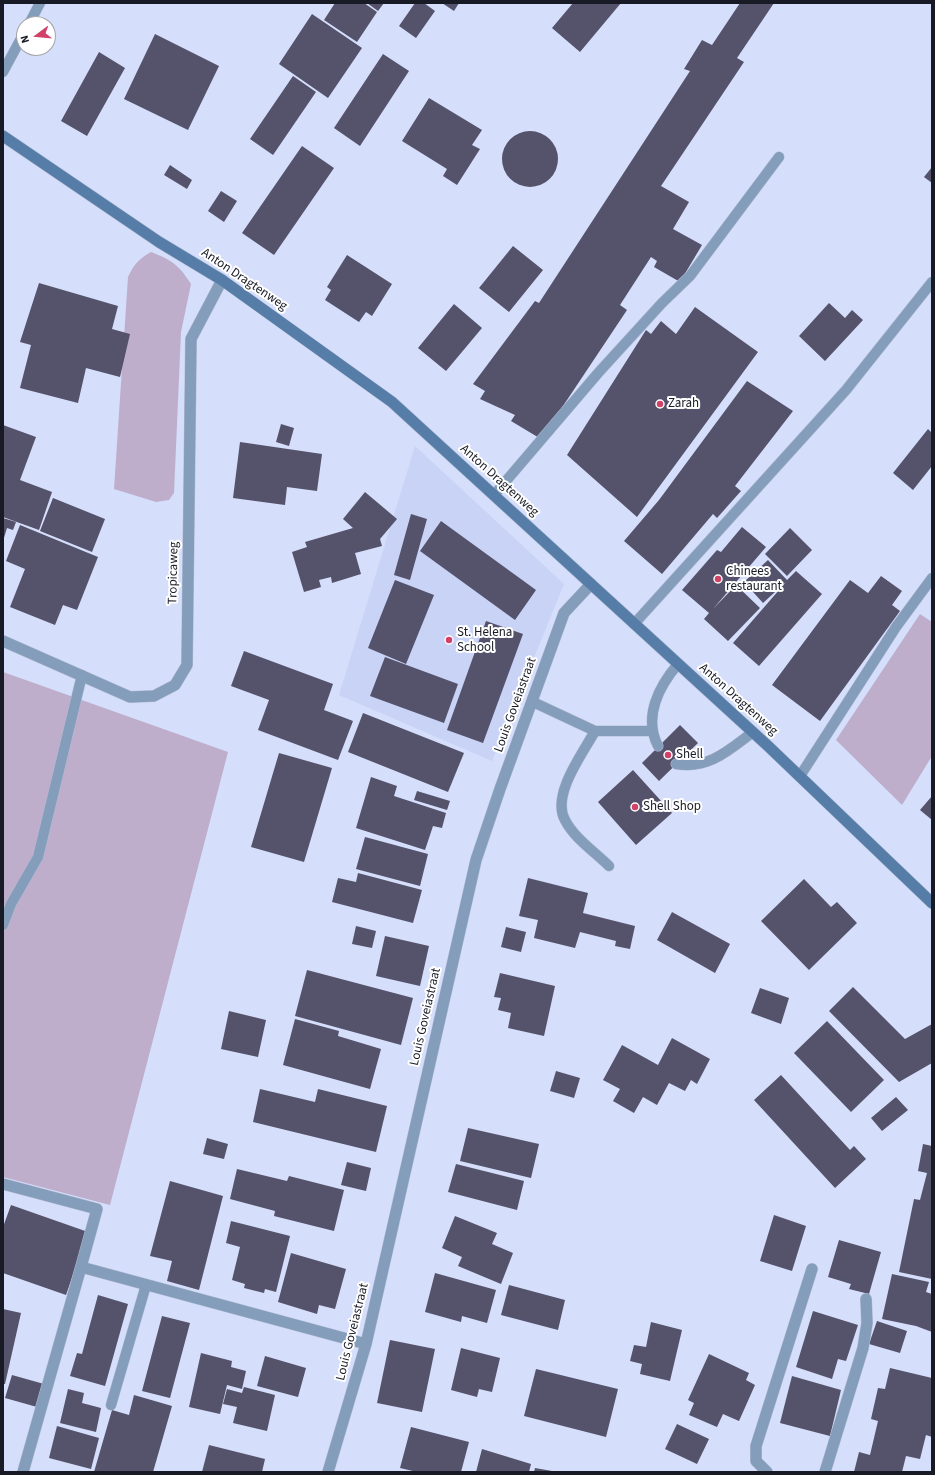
<!DOCTYPE html>
<style>
body{margin:0}
#map{position:relative;width:935px;height:1475px;overflow:hidden;background:#d5defa;font-family:"Source Sans 3",sans-serif}
canvas{display:block}
.frame{position:absolute;inset:0;border:4px solid #181b25;pointer-events:none}
.north{position:absolute;left:16px;top:16px;width:40px;height:40px;box-sizing:border-box;background:#fff;border:1px solid #a3a4a8;border-radius:50%;rotate:254deg;font-size:11px;font-weight:700;line-height:16px;text-align:center;color:#181b25}
.north::after{content:'';display:block;margin:auto;width:14px;height:18px;background:#d14268;clip-path:polygon(50% 0,100% 100%,50% 72%,0 100%)}
</style>
<div id="map">
<canvas width="935" height="1475"></canvas>
<div class="frame"></div>
<div class="north">N</div>
</div>
<script>
const ctx = document.querySelector('canvas').getContext('2d');
ctx.lineJoin = 'round';
function paint(path, color) {
  ctx.fillStyle = color;
  ctx.fill(path, 'evenodd');
}
function trace(path, color, width, dash) {
  ctx.strokeStyle = color;
  ctx.lineWidth = width;
  ctx.lineCap = dash ? 'butt' : 'round';
  ctx.setLineDash(dash || []);
  ctx.stroke(path);
}
function label(font, color, halo, rows, align = 'center') {
  ctx.font = font + ' "Source Sans 3",sans-serif';
  ctx.lineWidth = 4;
  ctx.setLineDash([]);
  ctx.textBaseline = 'middle';
  ctx.strokeStyle = halo;
  ctx.fillStyle = color;
  for (const [text, x, y, turn = 0] of rows) {
    ctx.save();
    ctx.translate(x, y);
    ctx.rotate((+turn || 0) * Math.PI / 180);
    ctx.textAlign = isNaN(turn) ? turn : align;
    if (halo) ctx.strokeText(text, 0, 0);
    ctx.fillText(text, 0, 0);
    ctx.restore();
  }
}
const built = new Path2D(`
 M415 446 564 584 492 761 339 695Z`);
const green = new Path2D(`
 M151 252C172 260 179 265 191 284L181 332 174 493 169 500 156 502 114 489 128 277C134 264 139 259 151 252Z
 M920 614 932 622V756L902 805 836 740Z
 M3 672 228 752 110 1205 3 1177Z`);
const building = new Path2D(`
 M335 3H364L377 12 357 42 324 20Z
 M367 3H384L378 11Z
 M415 3H424L435 11 416 38 399 26Z
 M442 3H459L454 11Z
 M573 3H621L580 52 552 28Z
 M740 3H774L737 58 744 62 661 186 689 202 673 229 702 245 680 282 654 267 657 261 651 257 620 305 627 310 541 439 511 421 515 415 480 399 485 391 473 384 535 301 539 303 690 71 684 69 702 40 712 45Z
 M312 14 362 48 328 98 279 64Z
 M155 34 219 66 188 130 124 99Z
 M99 52 125 68 87 136 61 121Z
 M383 54 409 71 360 146 334 128Z
 M293 76 316 92 273 155 250 139Z
 M429 98 482 130 472 145 480 149 457 185 443 176 447 169 402 141Z
 M502 159a28 28 0 1 1 56 0a28 28 0 1 1-56 0Z
 M302 146 334 168 274 255 242 233Z
 M170 165 192 180 187 189 164 175Z
 M932 167V183L924 177Z
 M221 191 237 201 224 222 208 211Z
 M513 246 543 270 509 312 479 288Z
 M347 255 392 284 372 316 366 312 359 322 325 300 331 290 327 287Z
 M39 283 118 306 112 329 130 334 120 377 86 368 78 403 20 388 31 345 20 342Z
 M829 303 845 318 852 310 863 320 825 361 799 336Z
 M454 304 482 328 446 371 418 348Z
 M695 307 758 352 637 517 567 455 646 330 651 334 661 321 676 334Z
 M747 381 793 411 735 486 741 491 717 518 713 514 662 574 624 541 659 500Z
 M281 424 294 428 289 446 276 442Z
 M3 425 36 437 20 480 52 492 39 530 3 517Z
 M928 429 932 433V466L913 490 893 473Z
 M240 442 322 454 317 491 287 487 285 505 233 498Z
 M365 492 397 519 380 539 382 546 355 553 361 574 332 583 331 577 319 580 321 587 304 592 292 552 307 547 305 542 353 528 343 519Z
 M53 498 105 519 92 552 40 531Z
 M411 514 427 519 410 580 394 575Z
 M3 518 16 522 13 530 7 528 3 541Z
 M441 521 536 590 515 620 420 551Z
 M20 525 98 557 77 610 63 605 55 625 10 607 25 569 6 561Z
 M742 527 766 547 713 609 736 585 760 608 728 641 704 619 709 613 682 590 717 550 721 552Z
 M790 528 812 550 787 576 765 554Z
 M768 560 787 580 796 571 822 594 759 666 733 643 786 582 763 603 744 582Z
 M881 576 902 591 892 605 900 611 820 721 772 685 850 580 868 593Z
 M395 580 434 595 406 664 368 648Z
 M486 621 523 634 483 743 447 730Z
 M244 651 333 684 324 710 353 721 338 760 258 730 269 700 231 686Z
 M385 657 458 684 444 723 370 696Z
 M363 713 464 753 448 792 348 752Z
 M680 725 698 743 659 781 642 763Z
 M279 753 332 768 304 862 251 847Z
 M633 770 672 813 636 845 598 802Z
 M371 777 397 786 394 796 446 813 442 828 433 826 425 850 356 828Z
 M417 791 450 801 447 810 414 800Z
 M932 796V820L920 810Z
 M365 837 428 854 420 886 356 869Z
 M358 873 422 890 413 923 332 902 338 878 356 882Z
 M528 878 588 893 583 913 635 926 630 949 615 946 616 941 580 932 575 948 534 938 538 920 519 916Z
 M804 879 831 907 837 902 857 923 809 970 761 921Z
 M672 912 730 944 715 973 657 940Z
 M356 926 376 931 372 948 352 944Z
 M506 927 526 932 521 952 501 947Z
 M385 936 429 946 420 986 376 976Z
 M307 970 413 998 401 1045 295 1016Z
 M500 973 555 986 544 1036 508 1028 511 1013 498 1010 501 998 494 997Z
 M853 987 905 1039 932 1024V1063L899 1082 829 1011Z
 M760 988 789 998 781 1024 751 1013Z
 M229 1011 266 1020 258 1057 221 1049Z
 M295 1019 339 1031 338 1036 381 1049 370 1089 283 1065Z
 M827 1021 884 1080 851 1112 794 1053Z
 M672 1038 710 1059 697 1084 691 1080 685 1091 669 1083 657 1105 643 1097 634 1113 613 1101 620 1089 603 1080 622 1045 658 1065Z
 M556 1071 580 1078 574 1098 550 1091Z
 M781 1075 850 1150 854 1146 866 1159 835 1188 754 1100Z
 M260 1089 315 1102 318 1089 387 1106 376 1152 253 1122Z
 M896 1097 908 1110 882 1131 871 1118Z
 M468 1128 539 1144 531 1178 460 1161Z
 M207 1138 228 1144 224 1159 203 1154Z
 M923 1144 932 1146V1279L899 1272 914 1199 920 1200 927 1173 918 1171Z
 M347 1162 371 1168 366 1191 341 1185Z
 M456 1164 524 1181 517 1210 448 1192Z
 M237 1169 287 1181 289 1176 344 1190 334 1231 274 1216 275 1211 230 1199Z
 M170 1181 223 1196 199 1290 167 1281 172 1261 150 1256Z
 M11 1205 88 1232 66 1295 3 1273V1227Z
 M774 1215 806 1226 792 1271 760 1261Z
 M455 1216 497 1233 492 1244 513 1253 501 1284 458 1266 462 1257 442 1248Z
 M231 1221 290 1236 276 1292 265 1289 264 1293 244 1288 245 1284 232 1280 240 1247 226 1243Z
 M839 1240 881 1252 869 1294 849 1289 851 1284 828 1277Z
 M291 1253 346 1269 335 1309 319 1305 317 1314 278 1302Z
 M435 1273 496 1290 487 1323 462 1316 461 1322 425 1312Z
 M892 1274 929 1282 926 1292 932 1294V1332L916 1326 882 1319Z
 M509 1285 565 1300 558 1330 501 1315Z
 M98 1295 128 1304 105 1386 70 1376 77 1353 82 1354Z
 M3 1309 21 1313 5 1384H3Z
 M813 1311 858 1325 846 1361 838 1359 832 1379 796 1367Z
 M162 1316 190 1323 170 1398 142 1391Z
 M877 1321 907 1331 900 1353 869 1344Z
 M651 1322 682 1330 670 1381 640 1374 642 1364 630 1361 634 1345 646 1347Z
 M390 1340 435 1349 422 1412 377 1403Z
 M461 1348 500 1358 492 1392 479 1389 477 1397 451 1390Z
 M201 1353 232 1361 231 1367 246 1371 242 1389 227 1385 220 1414 189 1407Z
 M709 1354 749 1373 746 1380 755 1385 739 1421 723 1414 717 1427 689 1415 694 1403 688 1400Z
 M265 1356 306 1368 298 1397 257 1386Z
 M890 1368 932 1378V1437L926 1435 920 1459 906 1456 902 1472H854L859 1452 870 1455 878 1421 871 1419 878 1388 885 1389Z
 M536 1369 618 1389 606 1437 524 1416Z
 M12 1375 44 1384 37 1407 5 1398Z
 M792 1376 841 1390 830 1436 780 1423Z
 M244 1387 275 1395 267 1431 233 1423 237 1407 223 1404 227 1389 242 1393Z
 M68 1389 84 1393 82 1403 101 1408 96 1432 60 1423Z
 M134 1395 172 1406 153 1472H94L112 1410 129 1415Z
 M677 1424 709 1439 697 1464 665 1449Z
 M57 1426 99 1438 91 1469 49 1458Z
 M411 1427 469 1442 461 1472H417L400 1468Z
 M209 1445 265 1459 262 1472H202Z
 M482 1449 531 1464 529 1472H476Z
 M535 1468 552 1471V1472H534Z`);
const service = new Path2D(`
 M29 24 40 3
 M3 72 24 33
 M494 495 599 372 662 303 690 276 779 157
 M634 624 846 390 932 282
 M533 702 595 731H652
 M595 731C583 753 551 795 565 820 574 838 595 852 609 866
 M658 746C643 717 659 686 678 664
 M676 764C708 770 729 750 753 732
 M800 776 896 627 932 578
 M3 925 11 904 38 857 82 675
 M111 1405 146 1285`);
const minor = new Path2D(`
 M3 641 130 697 154 696 175 685 187 665 191 339 222 280
 M3 1184 97 1209 81 1267
 M23 1472 81 1267 366 1344
 M328 1472 366 1344 476 860 500 789 564 613 591 584
 M767 1472 756 1461V1446L812 1269
 M825 1472 863 1348 867 1323 866 1299`);
const secondary = new Path2D(`
 M3 136 159 242 222 280 392 402 768 746 932 903`);
const markers = [
 [660,404,4,"#d14268"],
 [718,579,4,"#d14268"],
 [449,640,4,"#d14268"],
 [668,755,4,"#d14268"],
 [635,807,4,"#d14268"]
];
const streetNames = [
 ["Anton Dragtenweg",244,280,34],
 ["Anton Dragtenweg",499,481,42],
 ["Tropicaweg",174,573,-89],
 ["Anton Dragtenweg",738,700,42],
 ["Louis Goveiastraat",516,705,-70],
 ["Louis Goveiastraat",426,1017,-77],
 ["Louis Goveiastraat",353,1332,-76]
];
const poiNames = [
 ["Zarah",668,404],
 ["Chinees",726,572],
 ["restaurant",726,587],
 ["St. Helena",457,633],
 ["School",457,648],
 ["Shell",676,755],
 ["Shell Shop",643,807]
];
paint(built, '#c8d3f6');
paint(green, '#beaecb');
paint(building, '#55526b');
trace(service, '#b3bbd4', 11);
trace(minor, '#b3bbd4', 12);
trace(secondary, '#b3bbd4', 12);
trace(service, '#839dba', 10);
trace(minor, '#839dba', 11);
trace(secondary, '#567da7', 11);
for (const [x, y, r, color] of markers) {
  const dot = new Path2D();
  dot.arc(x, y, r, 0, 2 * Math.PI);
  ctx.fillStyle = color;
  ctx.fill(dot);
  trace(dot, '#fff', 1.5);
}
label('13px', '#181b25', '#fff', streetNames);
label('13px', '#181b25', '#fff', poiNames, 'left');
</script>
